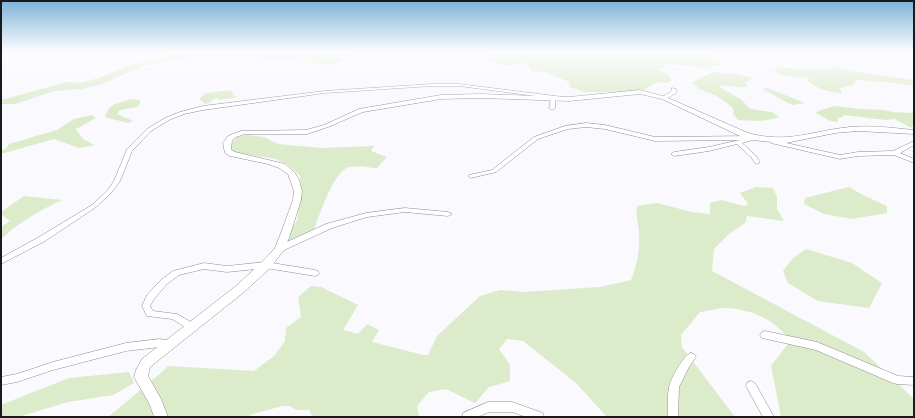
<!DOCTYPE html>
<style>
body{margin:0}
#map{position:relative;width:915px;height:418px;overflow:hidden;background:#f9f9fe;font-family:"Noto Serif",serif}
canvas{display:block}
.frame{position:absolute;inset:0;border:2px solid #1a1a1c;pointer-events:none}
</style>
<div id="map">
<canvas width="915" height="418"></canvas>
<div class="frame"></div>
</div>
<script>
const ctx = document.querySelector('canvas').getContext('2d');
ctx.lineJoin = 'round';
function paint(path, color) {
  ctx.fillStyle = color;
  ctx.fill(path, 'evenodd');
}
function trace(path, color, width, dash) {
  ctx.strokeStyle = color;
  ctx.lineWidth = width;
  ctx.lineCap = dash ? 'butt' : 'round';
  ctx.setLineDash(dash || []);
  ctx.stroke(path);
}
const green = new Path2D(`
 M185 52H254L268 55 267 52H361L362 54 340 56 344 60C334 68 316 65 305 59L279 60 217 56 168 61 144 66 102 84 82 89 54 91 15 104H1V100L67 82 80 83 99 78 127 66Z
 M494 52H699L714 58 722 64 704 68 660 63 666 67 660 68 659 70 670 76 671 81 665 83 658 82 640 92H584L570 87 569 82 545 72 531 71 529 67 521 62C508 69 499 64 485 60L489 56 495 53Z
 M777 67 807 70H822L836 67 852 71 914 80V86L885 82 856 80 854 85 840 88 842 93C825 91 821 90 807 81L810 77C799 78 784 78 774 71Z
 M713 72 736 74 753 78 745 83 747 87C737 88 727 83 719 87L741 99 750 109 772 112 779 117C766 122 751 121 738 120L733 114 734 110C724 98 711 93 698 89V87L691 83Z
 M768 88 805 103 792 105 762 89Z
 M232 90 233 95 238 97 219 100 218 98 213 99 211 102 205 104 199 99 206 93Z
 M132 99 140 100V104L137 107 120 110 117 114 133 121 128 123 105 117C110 102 119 103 132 99Z
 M834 106 860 109 885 110 892 112 914 113V125L911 128 895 119 886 120 843 115V117L838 118V122L830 121 816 113 818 111Z
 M92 115 96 118 76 129 83 139 95 145 79 148 54 139 1 154V150L6 149 9 144 57 130 74 119Z
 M247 135 264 137 278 144 321 148 374 146 371 151 387 157 377 168C369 168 358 165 349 167 334 170 319 216 314 230L283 245 297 220 301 192 300 176 288 165 276 159 232 152V143L237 137Z
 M756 187 773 188 777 197V209L784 221 747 216 745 223 729 234 714 249 712 271 864 352 914 399V417H781L771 366 790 341C776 320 751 309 726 308 717 308 709 311 700 312L681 335 682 347 735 417H607L576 383 523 341 507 339 499 349 510 365V381L489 387 475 403 446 389 429 392 417 406 419 417H312L310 410H297L289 406H282L250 415 248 417H108L162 372 168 366 254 371 274 356 285 341 286 328 301 317 298 297 311 286 321 287 358 305 343 330 358 334 367 324 379 330 372 342 423 355H428L437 336 480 296 500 290 523 292 600 287 631 280C637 265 640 251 639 234 639 224 635 216 637 206L657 203 692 212 710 214V203L721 200 744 206 748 204 740 193Z
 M849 187 863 195 887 206V213L852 219 824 214 804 204 805 198Z
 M24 196 62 200C40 210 18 223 1 239V227L10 221 1 214V212Z
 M806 249 852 263 882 283 869 308 818 301 788 283 783 271 793 258Z
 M129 372 134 383 113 395 68 402 18 417H1V405L69 378Z`);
const minor = new Path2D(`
 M432 84H459L563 97 565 98 563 99H555V108L552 110 549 108 551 98 459 86H432L325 93 203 110 184 114 169 120 151 131 132 151 120 181 111 193 96 207 45 241 1 264V258L39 237 92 205 107 191 114 181 127 149 147 129 165 118 180 112 203 106 325 91Z
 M672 88 676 89V93L666 99H662V97L672 91Z
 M586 123 605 125 655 137 755 136 757 137V139L742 143 755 155 760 162 757 164 755 163 751 157 737 144 709 151 674 156 671 154 674 152 709 147 740 140 655 141 605 129 586 127 568 129 538 139 496 172 471 178 468 176 469 175 492 170 534 137 565 126Z
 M773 140 840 155 858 152 893 151 914 141V145L900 153 914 159V163L894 155 858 156 840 159 771 143V141Z
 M405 208 448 212 452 214 448 216 405 212 367 217 332 228 282 251H276L275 249 276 247 326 224 366 213Z
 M266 262 315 270 318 271 319 273 318 275 315 276 266 268 227 272 204 269 179 275 167 284 154 299 150 306 153 311 177 314 194 324 196 327 194 330 191 331 172 319 147 316 142 306 147 295 161 280 173 271 204 263 227 266Z
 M765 331 817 342 898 376 914 377V385L897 384 893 383 816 350 762 338 760 335 762 332Z
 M160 339 172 341 174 344 172 347 169 348 160 347 126 351 53 370 17 382 1 385V377L17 374 53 362 126 343Z
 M691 353 694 354 696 357 689 367 679 387 678 417H668C668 408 667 397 669 388 670 379 683 356 691 353Z
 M751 381 755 383 774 417H763L746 386 747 383Z
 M488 402H512L543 413 544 417H526L512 412H489L478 417H462L463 413Z`);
const major = new Path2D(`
 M640 90 666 97 748 133C788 144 811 131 850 127 871 125 893 128 914 130V134L858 131 835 133 786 143 760 141 742 137 662 99 640 94 569 101 480 98 441 99 363 112 328 127 307 134H245L236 137 232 140 231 150 235 152 285 164 295 173 299 180 302 191 301 200 289 238 283 251 270 268 244 292 150 367 148 376 161 399 168 417H154L150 405 134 377 136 370 142 359 236 286 262 262 275 248 279 238 293 200 294 191 288 174 279 168 268 164 230 156 225 153 223 143 228 136 241 131 306 130 324 125 359 109 441 95 480 94 569 97Z`);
paint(green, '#dcebca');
trace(minor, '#8c8c93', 1);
trace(major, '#8c8c93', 1);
paint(minor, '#fff');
paint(major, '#fff');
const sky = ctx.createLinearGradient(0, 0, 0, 110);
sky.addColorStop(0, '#7db2d7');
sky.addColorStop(0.47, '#fcfcff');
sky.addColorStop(1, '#fcfcff00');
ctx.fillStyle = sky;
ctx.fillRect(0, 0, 915, 110);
</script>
